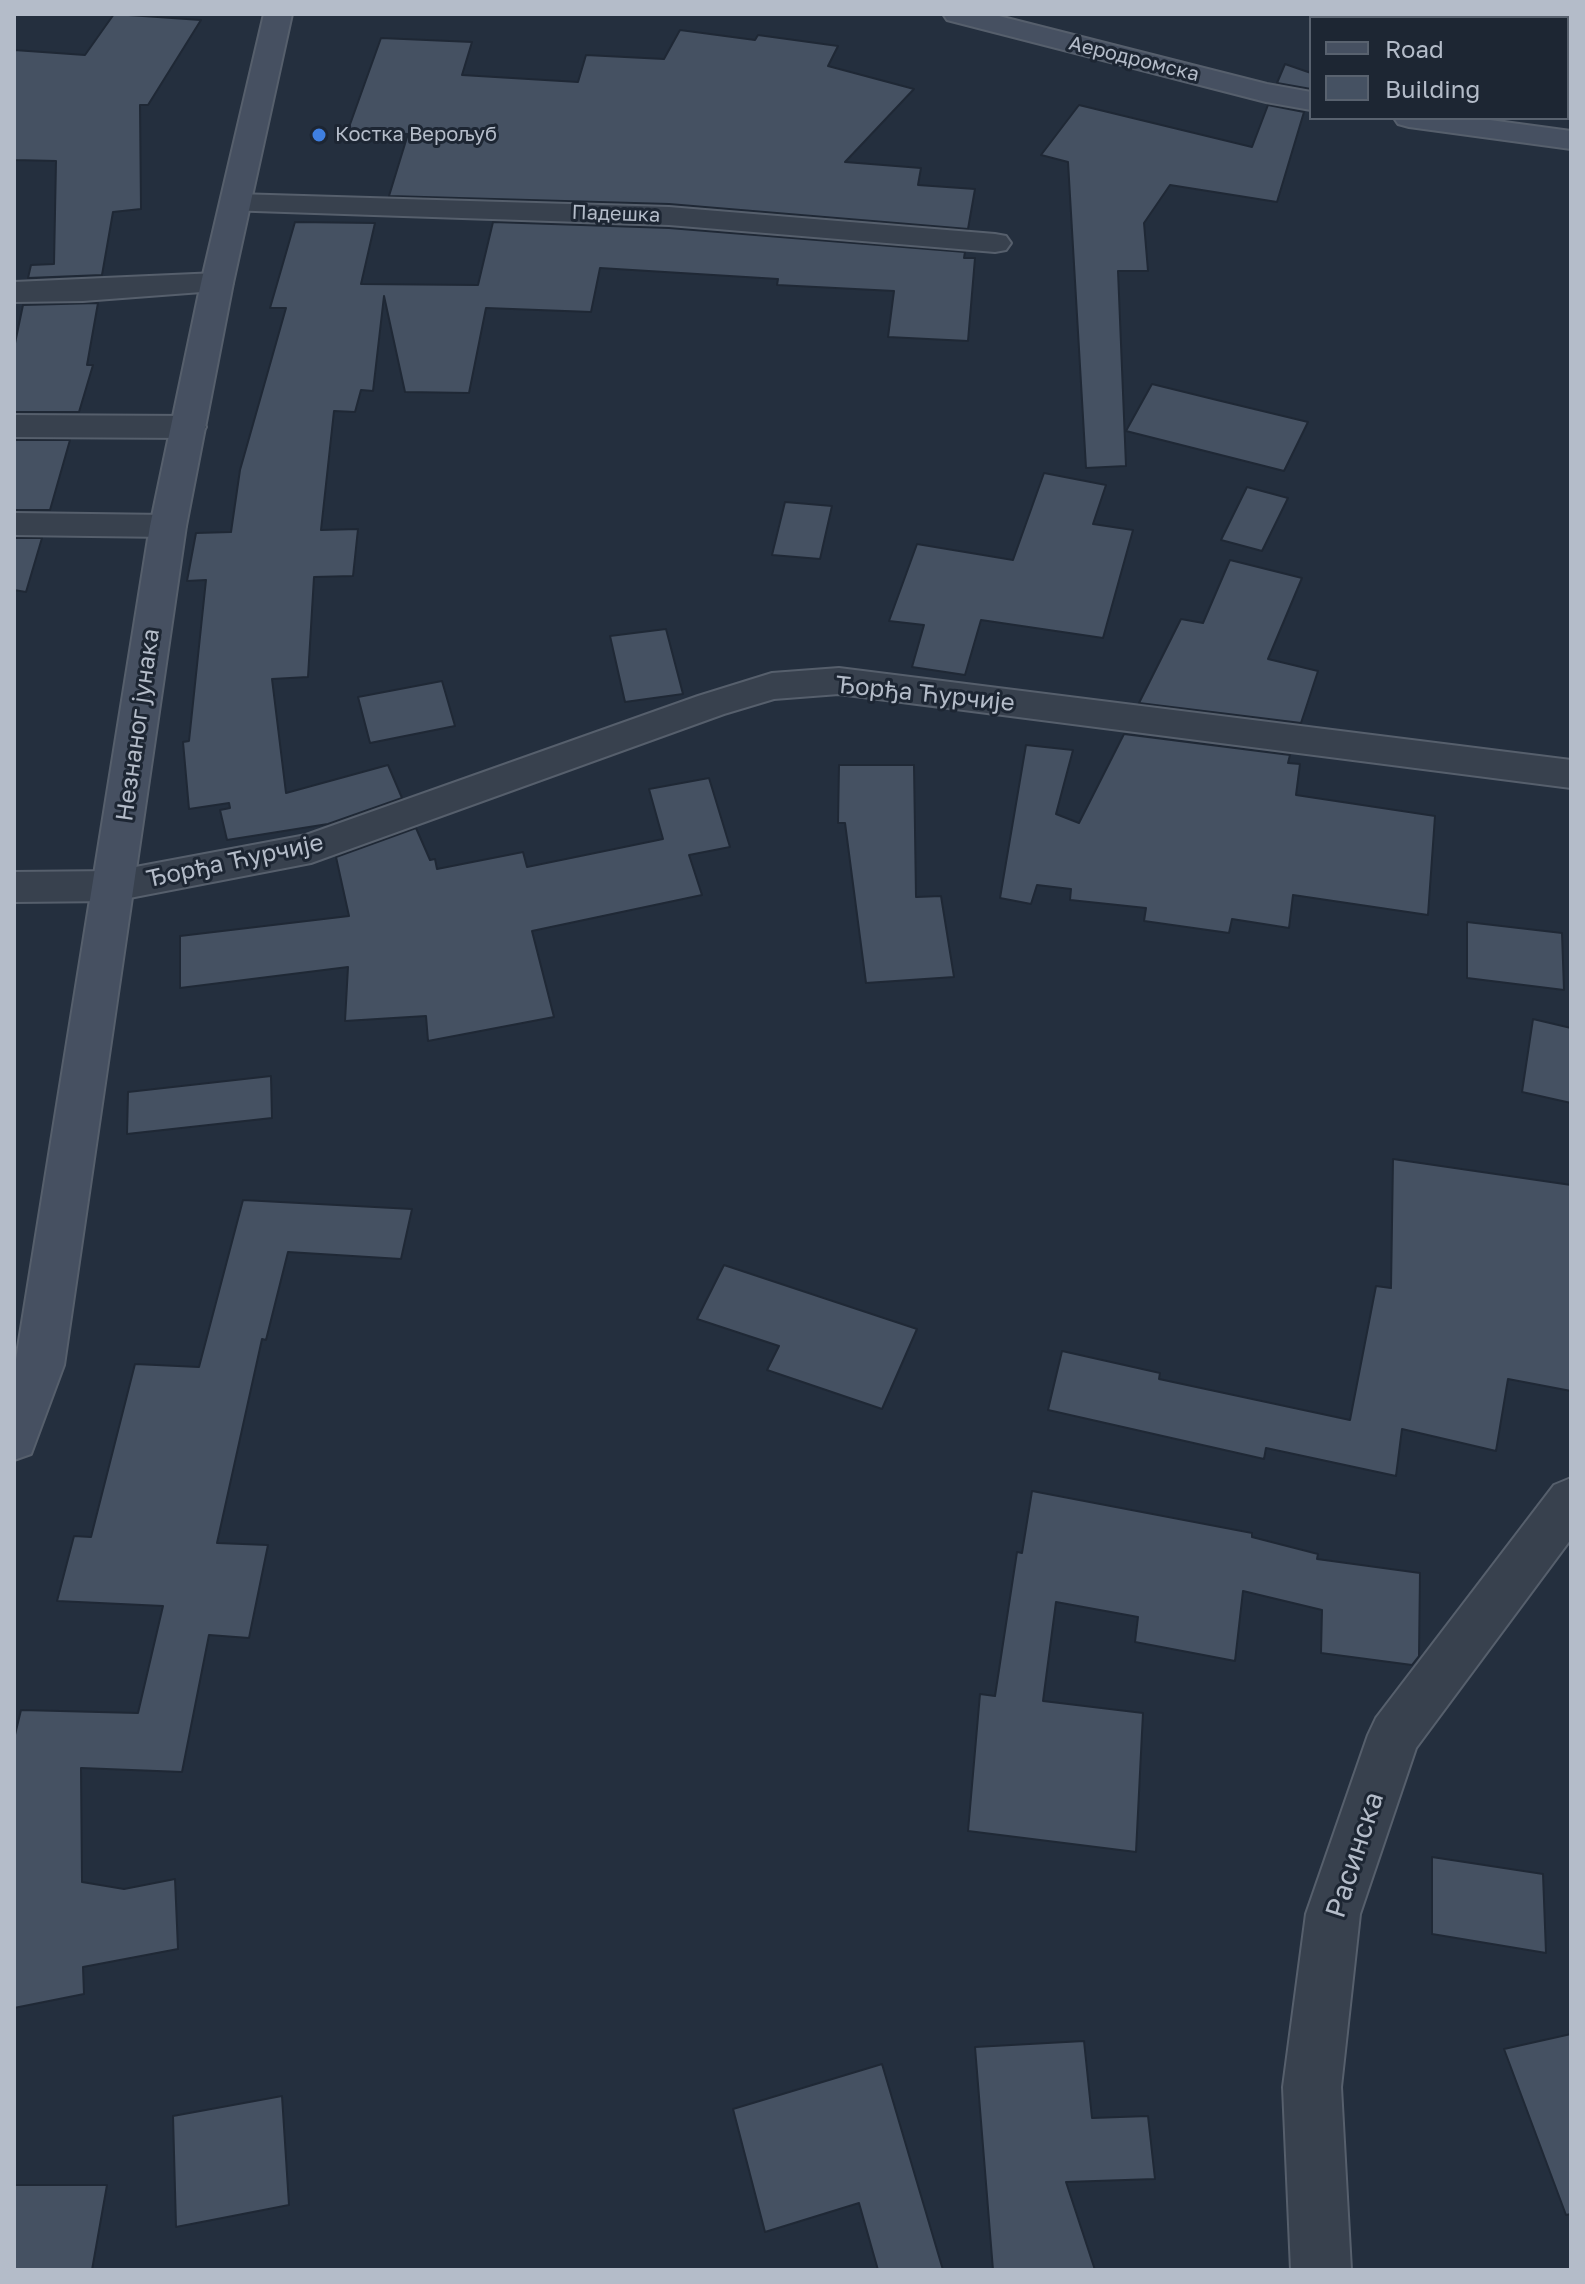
<!DOCTYPE html>
<meta charset="utf-8">
<style>
body{margin:0}
#map{position:relative;width:1585px;height:2284px;overflow:hidden;background:#242f3e;font-family:"Golos Text",sans-serif}
canvas{display:block}
.frame{position:absolute;inset:0;border:16px solid #b4bcc9;pointer-events:none}
.legend{position:absolute;left:1309px;top:16px;width:260px;height:104px;box-sizing:border-box;background:#1d2633;border:2px solid #59626f;margin:0;padding:10px 14px;list-style:none;font-size:24px;color:#b4bcc9}
.legend li{display:flex;align-items:center;gap:16px;height:40px}
.legend b{width:40px;border:2px solid #59626f}
</style>
<div id="map">
<canvas width="1585" height="2284"></canvas>
<div class="frame"></div>
<ul class="legend">
<li><b style="height:10px;background:#465061"></b>Road</li>
<li><b style="height:22px;background:#455162"></b>Building</li>
</ul>
</div>
<script>
const ctx = document.querySelector('canvas').getContext('2d');
ctx.lineJoin = 'round';
function paint(path, color) {
  ctx.fillStyle = color;
  ctx.fill(path, 'evenodd');
}
function trace(path, color, width, dash) {
  ctx.strokeStyle = color;
  ctx.lineWidth = width;
  ctx.lineCap = dash ? 'butt' : 'round';
  ctx.setLineDash(dash || []);
  ctx.stroke(path);
}
function label(font, color, halo, rows, align = 'center') {
  ctx.font = font + ' "Golos Text",sans-serif';
  ctx.lineWidth = 6;
  ctx.setLineDash([]);
  ctx.textBaseline = 'middle';
  ctx.strokeStyle = halo;
  ctx.fillStyle = color;
  for (const [text, x, y, turn = 0] of rows) {
    ctx.save();
    ctx.translate(x, y);
    ctx.rotate((+turn || 0) * Math.PI / 180);
    ctx.textAlign = isNaN(turn) ? turn : align;
    if (halo) ctx.strokeText(text, 0, 0);
    ctx.fillText(text, 0, 0);
    ctx.restore();
  }
}
const building = new Path2D(`
 M114 14 201 20 148 105H140L141 209 113 212 102 275 28 278 31 265 54 264 56 161 14 160V50L85 55Z
 M680 30 755 40 758 35 838 46 828 66 914 89 845 162 921 168 918 185 975 189 968 229 669 204 389 196 408 134 348 130 381 38 472 42 462 75 578 82 586 55 664 59Z
 M1285 64 1311 73V89L1277 83Z
 M1079 105 1252 147 1268 105 1304 112 1277 202 1170 185 1144 223 1148 271H1118L1126 466 1086 468 1068 162 1041 155Z
 M295 222 375 223 361 284 478 285 493 222 669 228 965 252 964 258H975L968 341 888 337 894 291 777 285 778 279 600 268 591 312 486 308 469 393 405 392 384 296 373 391 361 390 355 412 334 411 321 530 358 529 353 576 314 577 308 677 272 679 286 793 388 765 402 798 328 824 227 840 220 810 230 808 229 803 189 809 183 742 189 741 206 580 187 581 196 533 231 532 240 470 286 308H270Z
 M98 303 87 365H93L79 412H14V348L23 305Z
 M1152 384 1221 401 1308 422 1284 471 1126 431Z
 M14 440H70L50 510H14Z
 M1044 473 1106 485 1093 524 1133 530 1103 638 981 620 965 675 912 667 924 625 889 621 917 544 1013 560Z
 M1247 487 1288 498 1262 551 1221 540Z
 M785 502 832 506 820 559 772 555Z
 M14 538H42L26 592 14 590Z
 M1230 560 1302 578 1268 659 1318 671 1301 723 1139 703 1181 619 1203 623Z
 M666 629 683 694 625 702 610 636Z
 M442 681 455 726 370 743 358 697Z
 M1124 734 1290 755 1288 763 1300 764 1296 795 1435 816 1428 915 1293 895 1289 928 1232 919 1229 933 1144 921 1146 908 1070 900 1071 889 1037 885 1031 904 1000 898 1026 745 1073 750 1056 814 1079 823Z
 M839 765H914L916 897 941 896 954 977 866 983 845 823H838Z
 M709 778 730 847 689 855 702 895 532 931 554 1017 428 1041 426 1016 345 1021 348 967 180 988V936L349 916 336 857 416 828 430 860 435 859 437 869 523 852 527 867 663 839 649 789Z
 M1467 922 1562 933 1564 990 1467 978Z
 M1533 1019 1571 1028V1103L1522 1092Z
 M271 1076 272 1118 127 1134 128 1092Z
 M1393 1159 1571 1185V1391L1508 1379 1496 1451 1402 1429 1396 1476 1266 1448 1264 1459 1048 1410 1062 1351 1160 1373 1159 1379 1350 1420 1376 1286 1391 1288Z
 M243 1200 412 1209 401 1259 288 1252 266 1340 262 1339 217 1543 268 1545 249 1638 209 1635 182 1772 81 1768 82 1882 124 1889 175 1879 178 1949 83 1967 84 1994 14 2008V1739L21 1710 138 1713 163 1606 57 1601 74 1536 91 1537 135 1364 199 1367Z
 M724 1265 917 1329 882 1409 767 1370 779 1346 697 1319Z
 M1032 1491 1252 1533V1537L1318 1554 1317 1559 1420 1573 1419 1656 1412 1665 1321 1653 1322 1610 1243 1591 1235 1661 1135 1642 1138 1617 1056 1602 1043 1701 1143 1713 1136 1852 968 1831 980 1694 995 1696 1017 1552 1022 1553Z
 M1432 1857 1543 1874 1546 1953 1432 1934Z
 M1571 2034V2214L1566 2215 1504 2049Z
 M1084 2041 1092 2118 1148 2116 1155 2179 1066 2182 1095 2270H993L975 2047Z
 M882 2064 943 2270H878L859 2203 765 2232 733 2109Z
 M282 2096 289 2205 176 2227 173 2116Z
 M14 2185H107L92 2270H14Z`);
const street = new Path2D(`
 M237 194 669 207 995 234 1006 236 1011 243 1006 250 995 252 669 225 226 210 221 203 226 196Z
 M217 273 228 276 233 283 228 290 83 301 14 302V282Z
 M14 415 189 416 201 420 206 427 201 434 189 438 14 437Z
 M14 513 168 515 181 518 186 526 181 534 168 537 14 535Z
 M839 668 1571 760V788L839 694 774 699 724 714 311 863 114 901 14 902V872L114 871 306 835 698 696 772 673Z
 M1571 1478V1539L1416 1748 1360 1914 1341 2087 1351 2270H1291L1283 2087 1306 1914 1368 1735 1376 1718 1554 1485Z`);
const secondary = new Path2D(`
 M264 14H292L233 283 186 526 64 1365 31 1454 14 1460V1372L150 526 201 283Z
 M943 14H991L1267 84 1311 92V110L1266 102 947 20Z
 M1394 118H1475L1571 131V149L1409 127 1398 124Z`);
const markers = [
 [319,135,8,"#3f7fe0"]
];
const farStreetnames = [
 ["Аеродромска",1134,59,14],
 ["Падешка",616,214,2]
];
const farPoinames = [
 ["Костка Верољуб",335,135]
];
const streetNames = [
 ["Ђорђа Ћурчије",925,694,6],
 ["Незнаног јунака",138,725,-82],
 ["Ђорђа Ћурчије",235,861,-12]
];
const nearStreetnames = [
 ["Расинска",1355,1855,-72]
];
paint(building, '#455162');
trace(building, '#1f2835', 2);
trace(street, '#565f6c', 4);
trace(secondary, '#565f6c', 4);
paint(street, '#38414e');
paint(secondary, '#465061');
for (const [x, y, r, color] of markers) {
  const dot = new Path2D();
  dot.arc(x, y, r, 0, 2 * Math.PI);
  ctx.fillStyle = color;
  ctx.fill(dot);
  trace(dot, '#1d2633', 3);
}
label('20px', '#b4bcc9', '#1d2633', farStreetnames);
label('20px', '#b4bcc9', '#1d2633', farPoinames, 'left');
label('24px', '#b4bcc9', '#1d2633', streetNames);
label('28px', '#b4bcc9', '#1d2633', nearStreetnames);
</script>
